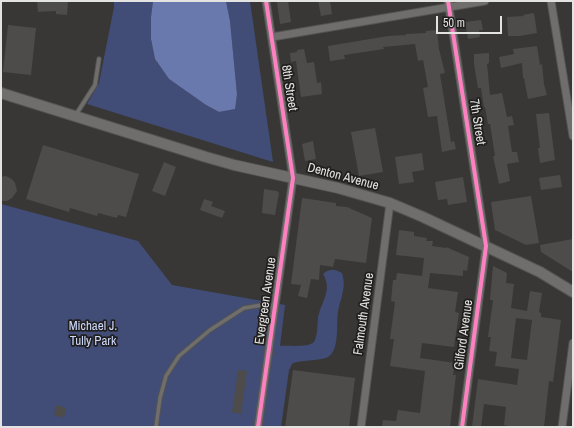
<!DOCTYPE html>
<style>
body{margin:0}
#map{position:relative;width:574px;height:428px;overflow:hidden;background:#383736;font-family:"Archivo Narrow",sans-serif}
canvas{display:block}
.frame{position:absolute;inset:0;border:2px solid #e3e3e1;pointer-events:none}
.scale{position:absolute;left:436px;top:16px;width:66px;height:18px;box-sizing:border-box;border:2px solid #e3e3e1;border-top:0;padding-left:5px;font-size:12px;line-height:14px;white-space:nowrap;color:#e3e3e1;-webkit-text-stroke:3px #201f1e;paint-order:stroke}
</style>
<div id="map">
<canvas width="574" height="428"></canvas>
<div class="frame"></div>
<div class="scale">50 m</div>
</div>
<script>
const ctx = document.querySelector('canvas').getContext('2d');
ctx.lineJoin = 'round';
function paint(path, color) {
  ctx.fillStyle = color;
  ctx.fill(path, 'evenodd');
}
function trace(path, color, width, dash) {
  ctx.strokeStyle = color;
  ctx.lineWidth = width;
  ctx.lineCap = dash ? 'butt' : 'round';
  ctx.setLineDash(dash || []);
  ctx.stroke(path);
}
function label(font, color, halo, rows, align = 'center') {
  ctx.font = font + ' "Archivo Narrow",sans-serif';
  ctx.lineWidth = 3.5;
  ctx.setLineDash([]);
  ctx.textBaseline = 'middle';
  ctx.strokeStyle = halo;
  ctx.fillStyle = color;
  for (const [text, x, y, turn = 0] of rows) {
    ctx.save();
    ctx.translate(x, y);
    ctx.rotate((+turn || 0) * Math.PI / 180);
    ctx.textAlign = isNaN(turn) ? turn : align;
    if (halo) ctx.strokeText(text, 0, 0);
    ctx.fillText(text, 0, 0);
    ctx.restore();
  }
}
const green = new Path2D(`
 M114 1H153L151 17V39L155 59 169 79 206 105 219 112 234 109 237 94 230 21 226 1H250L273 162 87 104 99 83 114 7Z
 M1 204 138 241 172 285 285 305 280 346C290 345 307 348 314 342 318 334 317 327 318 318 321 302 333 290 323 274 330 268 335 269 342 273 347 287 340 299 338 312 336 324 340 350 328 357 321 361 296 360 292 364 291 366 290 368 289 370L281 427H1Z`);
const water = new Path2D(`
 M153 1H226L230 21 237 94 235 109 219 112 206 105 169 79 155 59 151 39V17Z`);
const building = new Path2D(`
 M37 1H68L67 15 56 14V11L38 12Z
 M288 1 291 22 280 24 277 2Z
 M318 1H330L332 14 321 16Z
 M534 13 537 33 520 36H508L507 17 524 16 523 15Z
 M481 20 483 30H479L480 37 468 39 465 22Z
 M8 25 36 28 31 75 3 72Z
 M437 30 439 49 445 73 440 74 451 142 454 141 456 149 442 152 437 116 428 117 423 88 428 87 423 60 418 61 415 44 383 47 384 49 344 55 345 59 330 61 328 46 388 36 406 35V34L426 33V31Z
 M537 46 540 65 542 64 544 84 547 95 528 99 524 78H523L522 63 501 68 499 57 514 54 513 49Z
 M304 49 307 63 314 62 317 83 321 82 322 94 301 97 296 61 291 62 290 53 297 52V50Z
 M489 53V63L487 64 490 95 502 93 507 117 512 116 514 125 508 126 512 152H517L519 162 507 164 510 181 499 184 493 156H495L490 124H488L485 107 484 108 481 88H478L474 64V54Z
 M549 113 555 160 540 163 538 148H540L536 114Z
 M375 128 383 172 359 176 351 132Z
 M313 141 316 159 305 161 302 144Z
 M43 145 139 174 126 217 118 215 117 218 98 213 97 216 70 208 69 212 26 199Z
 M422 153 424 170 412 172 414 182 399 184 395 157Z
 M164 162 176 167 165 196 152 191Z
 M560 175 562 187 541 190 539 178Z
 M6 176 12 179 15 183 17 191 12 198 7 201H1V177Z
 M463 177 467 202 448 205 447 199 438 200 435 182Z
 M264 189 277 191 279 193 275 215 262 213Z
 M531 196 539 243 526 245 495 230 491 202Z
 M302 198 336 203V206L347 207 372 218 366 263 335 259 333 267 320 265 319 280 311 279 307 298 298 296 301 285 291 284Z
 M204 199 213 202 211 206 225 211 222 218 200 210Z
 M399 230 414 232V236L427 238 426 241H433L432 246 446 248V247L469 257 467 271 463 270V276L430 273 428 288 458 292 455 312 459 313 454 347 422 343 420 358 455 363 453 375H456L450 427H382L383 420 396 421 398 410 420 413 425 371 390 366 394 339H390L395 302 391 301 393 280H396L397 273 422 276 424 258 396 255Z
 M573 239V272L541 252 540 245Z
 M493 266 507 273 506 283 514 284 511 308 527 311 530 291 542 293 539 312 541 313V317L561 320 553 382 549 381 544 427H512L504 425 506 407 484 404 481 427H472L478 379 517 385 519 369 495 366 497 352 489 351 491 337H488L493 300H490ZM516 318 532 320 527 360 511 358Z
 M238 370 247 371 241 414 232 412Z
 M293 370 355 378 349 427H285Z
 M56 405 66 408 64 418 54 415Z`);
const lane = new Path2D(`
 M75 116 95 85 99 59
 M156 427 160 398 166 376 179 356 210 330 244 308 262 305 275 306`);
const street = new Path2D(`
 M448 1 486 246 462 427
 M551 1 573 136
 M272 37 485 1
 M258 427 293 178 266 1
 M361 427 390 203
 M562 427 573 343`);
const secondary = new Path2D(`
 M1 93 206 157 234 165 338 188 390 203 423 217 540 272 573 292`);
const cycleway = new Path2D(`
 M448 1 486 246 462 427
 M258 427 293 178 266 1`);
const streetNames = [
 ["8th Street",289,88,81],
 ["7th Street",477,122,81],
 ["Denton Avenue",343,177,15],
 ["Evergreen Avenue",266,301,-82],
 ["Falmouth Avenue",364,314,-82],
 ["Gilford Avenue",464,335,-82]
];
const parkNames = [
 ["Michael J.",93,327],
 ["Tully Park",93,342]
];
paint(green, '#414d77');
paint(water, '#6979ad');
paint(building, '#4d4c4b');
trace(lane, '#535351', 5.5);
trace(street, '#535351', 9);
trace(secondary, '#535351', 12);
trace(lane, '#6f6e6d', 3.5);
trace(street, '#6f6e6d', 7);
trace(secondary, '#6f6e6d', 10);
trace(cycleway, '#ff80c0', 4);
label('13px', '#e3e3e1', '#201f1e', streetNames);
label('13px', '#cdd8fa', '#201f1e', parkNames);
</script>
